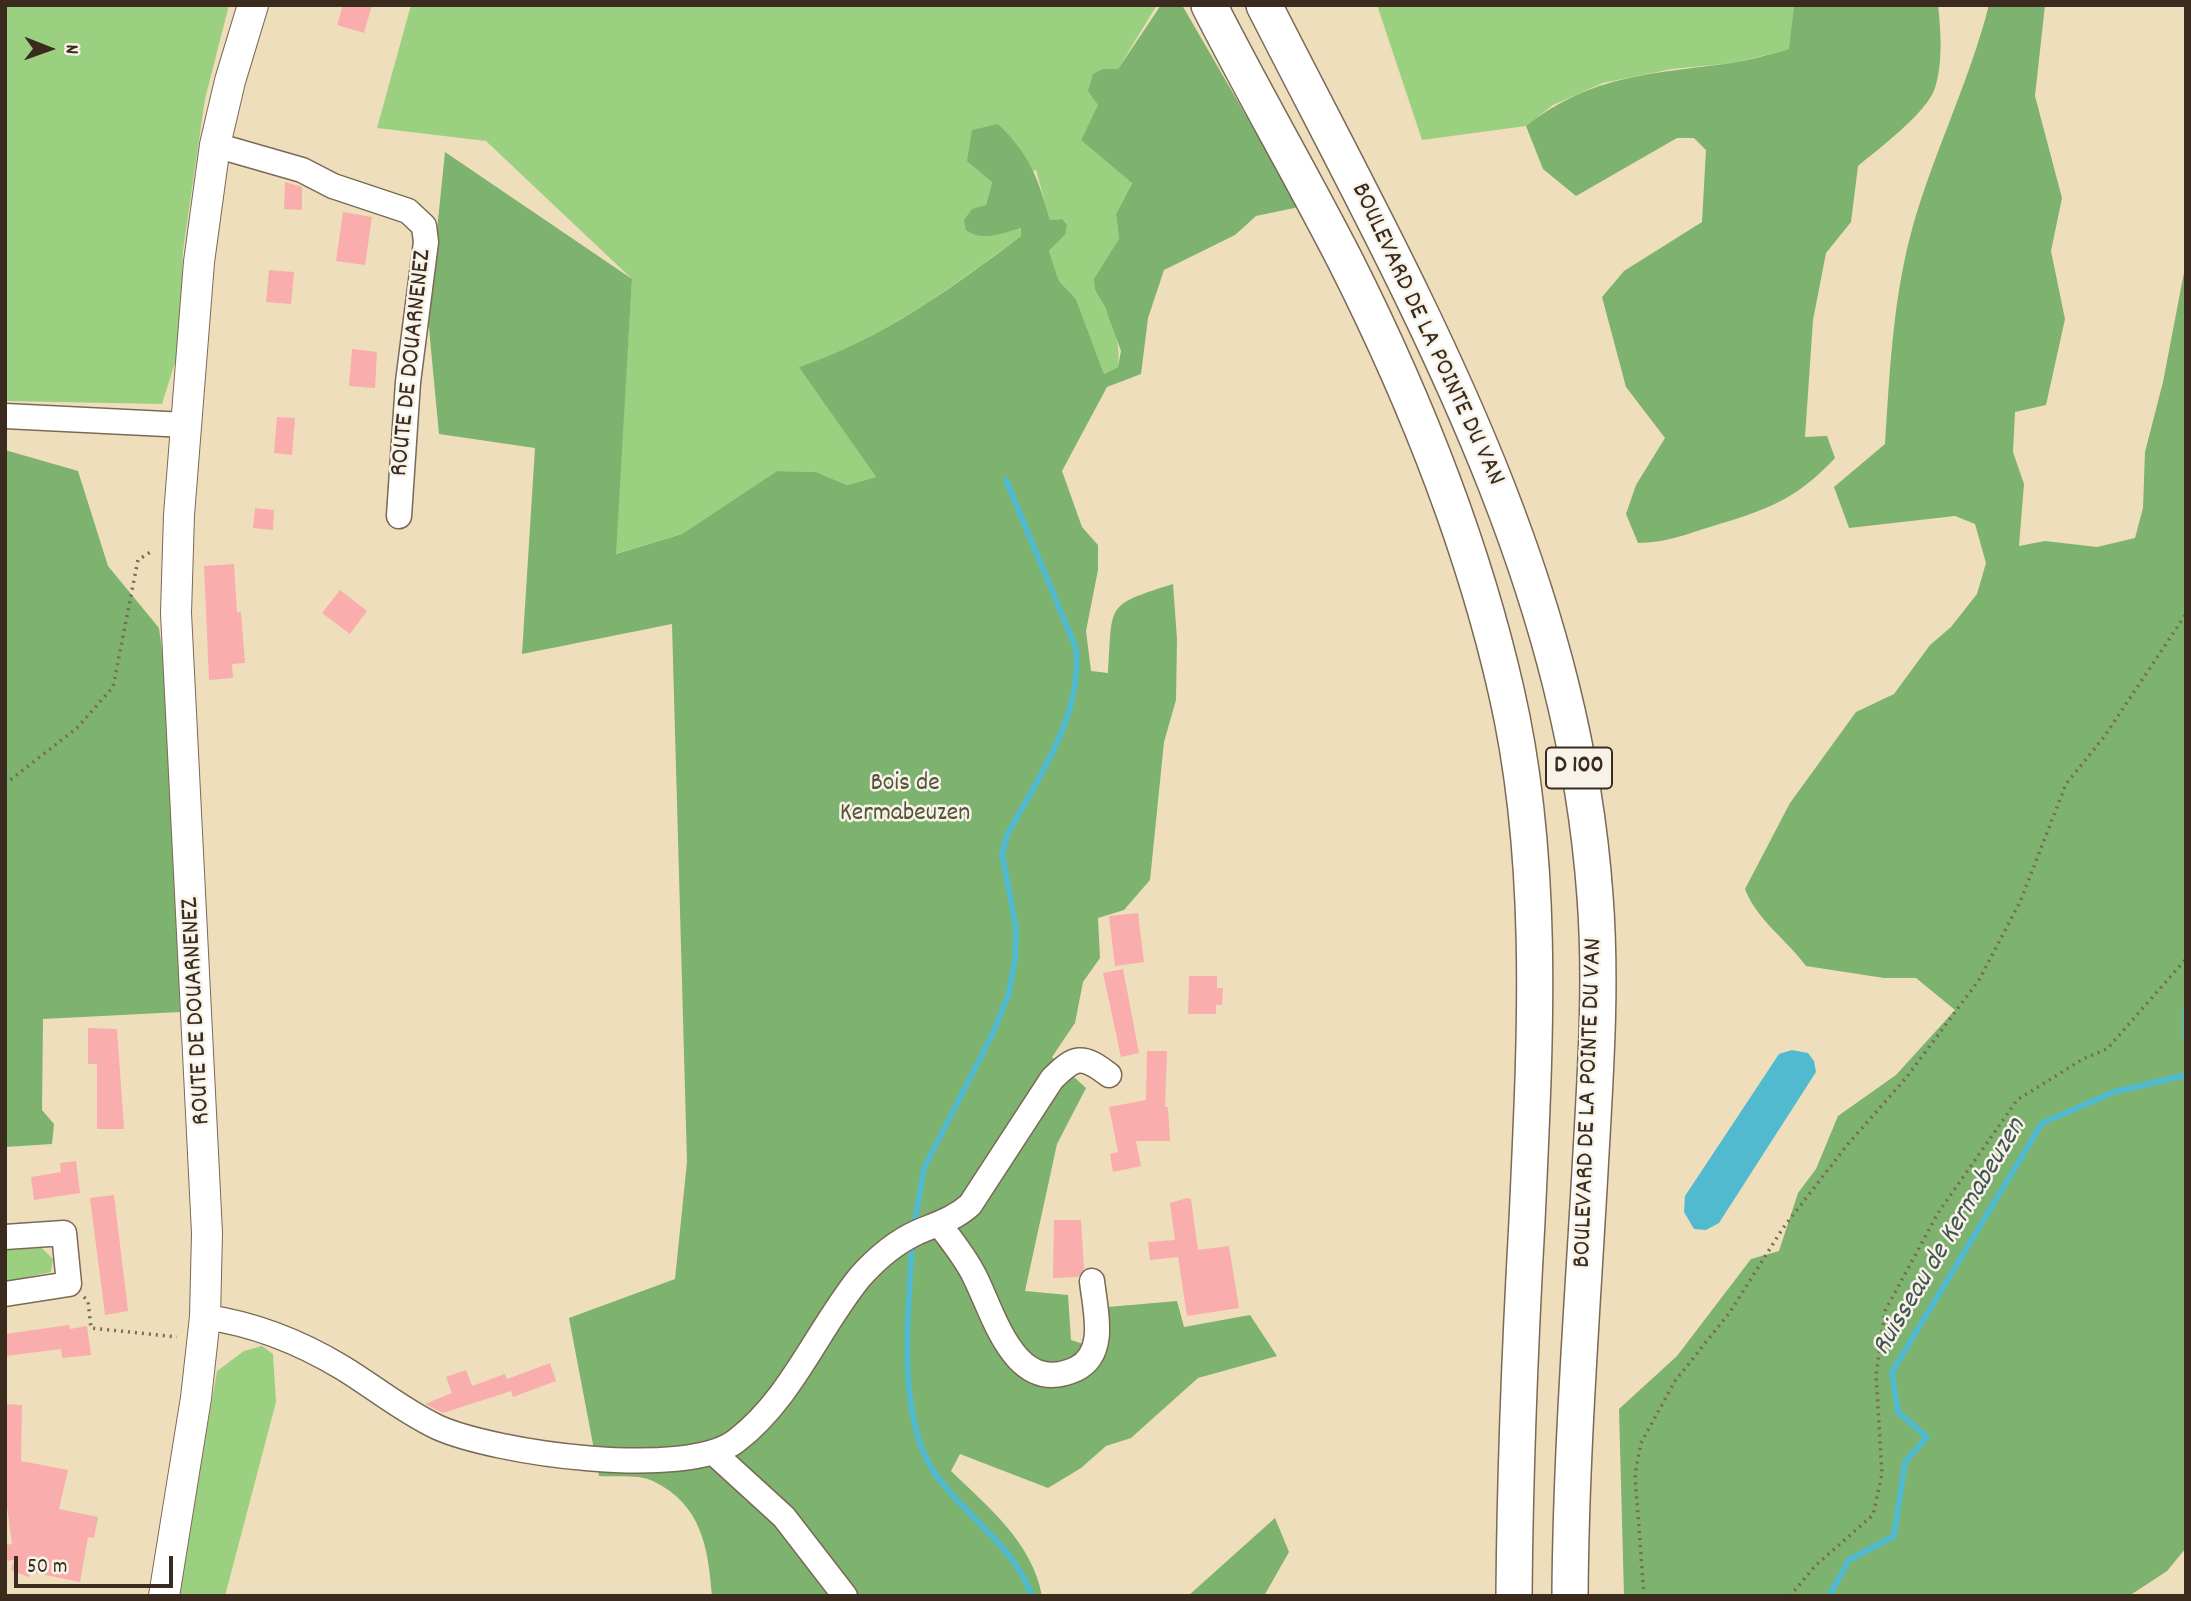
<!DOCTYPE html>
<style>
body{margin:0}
#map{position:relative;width:2191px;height:1601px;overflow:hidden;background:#efdebc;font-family:Dekko,sans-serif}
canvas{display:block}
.frame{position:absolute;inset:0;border:7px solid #3b2a1e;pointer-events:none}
.north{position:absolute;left:14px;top:14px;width:70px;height:70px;-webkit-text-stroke:5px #f7f3e8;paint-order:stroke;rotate:91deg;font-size:19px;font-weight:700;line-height:28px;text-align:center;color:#3b2a1e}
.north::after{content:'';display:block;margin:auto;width:24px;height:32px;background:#3b2a1e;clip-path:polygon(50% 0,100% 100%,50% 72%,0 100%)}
.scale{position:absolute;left:14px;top:1556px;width:159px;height:32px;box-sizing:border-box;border:4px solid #3b2a1e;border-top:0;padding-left:9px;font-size:21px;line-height:24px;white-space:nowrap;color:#3b2a1e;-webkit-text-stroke:5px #f7f3e8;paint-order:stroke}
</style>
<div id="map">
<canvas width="2191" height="1601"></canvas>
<div class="frame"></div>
<div class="north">N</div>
<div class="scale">50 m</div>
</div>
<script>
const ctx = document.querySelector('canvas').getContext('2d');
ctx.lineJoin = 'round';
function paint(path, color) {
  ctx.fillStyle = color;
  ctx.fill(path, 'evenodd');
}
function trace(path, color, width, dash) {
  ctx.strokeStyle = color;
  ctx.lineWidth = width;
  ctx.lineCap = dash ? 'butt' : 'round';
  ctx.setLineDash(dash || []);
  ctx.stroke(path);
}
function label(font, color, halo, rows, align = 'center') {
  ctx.font = font + ' Dekko,sans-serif';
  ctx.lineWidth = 5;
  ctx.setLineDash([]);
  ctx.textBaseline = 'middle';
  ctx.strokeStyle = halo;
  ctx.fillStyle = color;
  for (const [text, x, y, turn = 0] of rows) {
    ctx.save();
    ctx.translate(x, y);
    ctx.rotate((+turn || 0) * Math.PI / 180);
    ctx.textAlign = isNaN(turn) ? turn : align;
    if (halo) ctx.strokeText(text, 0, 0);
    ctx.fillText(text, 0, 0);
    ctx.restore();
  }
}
const green = new Path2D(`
 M5 5H229L205 99 183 251 180 346 162 404 5 401Z
 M411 5H1157L1118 69H1103L1099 104 1081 140 1132 182 1116 214 1119 239 1095 290C1109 313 1122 340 1118 367L1104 374 1076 299 1059 281 1049 251 1065 235 1059 219 1050 221 1036 170 992 181 986 205 998 234 1021 228V236C952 287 882 339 800 367L876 477 847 485 816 472 777 471 682 534 615 554 632 279 486 141 377 128Z
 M1377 5H1794L1790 49 1734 63 1672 69 1603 83 1553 105 1526 126 1422 140Z
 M42 1248 53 1259 51 1272 5 1282V1250Z
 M262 1346 273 1354 276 1402 225 1596H178L217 1371 244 1351Z`);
const forest = new Path2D(`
 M1161 5H1182L1299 207 1256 216 1235 235 1164 270 1148 318 1141 374 1107 387 1062 471 1082 527 1098 545V570L1086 631 1091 671 1108 673C1113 603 1104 606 1173 584L1177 639 1176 700 1164 742 1150 880 1124 910 1098 918 1100 958 1083 982 1075 1023 1052 1057 1086 1088 1057 1144 1025 1291 1068 1295 1071 1340 1099 1349 1108 1307 1177 1301 1184 1327 1250 1315 1277 1356 1198 1378 1131 1438 1106 1446 1081 1468 1048 1488 960 1454 951 1471C988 1507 1032 1542 1042 1596H712C708 1547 702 1505 653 1481 640 1474 615 1477 599 1476L569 1318 675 1279 687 1162 672 624 522 654 535 448 439 434 428 318 445 152 632 279 616 554 682 534 777 471 816 472 847 485 876 477 799 367C882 339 952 288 1021 236V228C1003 233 982 242 966 230L964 220 972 209 986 205 992 182 967 161 972 130 998 124C1030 155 1038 178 1050 220L1062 219 1067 225 1065 235 1049 251 1059 281 1076 299 1104 374 1118 367 1121 351 1105 307 1095 290 1094 279 1119 239 1116 214 1132 183 1081 140 1098 105 1088 91 1093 74 1103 69H1118Z
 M1794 5H1938C1941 31 1943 63 1935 88 1927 113 1878 149 1858 166L1851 222 1826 253 1813 320 1805 437 1827 436 1835 458C1796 500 1766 510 1713 526 1687 534 1665 543 1638 543L1626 514 1636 485 1665 438 1626 387 1602 297 1624 271 1702 222 1706 150 1694 138H1677L1576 196 1543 169 1526 126C1593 74 1652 74 1732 63 1751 60 1771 54 1789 49Z
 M1989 5H2045L2035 96 2062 198 2051 251 2065 319 2046 405 2015 412 2013 452 2024 484 2019 546 2045 541 2097 547 2135 538 2143 508 2145 452 2163 382 2186 262V1548L2167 1571 2129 1596H1624L1619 1409 1677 1356 1751 1259 1779 1251 1798 1193 1816 1169 1838 1116 1896 1075 1955 1010 1916 978H1884L1806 966C1787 940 1756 919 1745 889L1790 803 1856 712 1894 694 1930 645 1951 627 1977 594 1986 563 1975 524 1955 516 1849 528 1834 487 1885 444C1890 369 1893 295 1914 222 1936 148 1970 79 1989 5Z
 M5 450 78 471 108 566 159 628 170 710 180 1012 43 1019 42 1110 54 1124 52 1144 5 1147Z
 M1275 1518 1289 1552 1264 1596H1188Z`);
const water = new Path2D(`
 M1792 1050 1808 1053 1814 1061 1816 1072 1719 1223 1706 1230 1694 1229 1684 1212 1685 1196 1779 1054Z`);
const stream = new Path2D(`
 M2186 1008V1037
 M914 1226 924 1168 993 1033 1009 993 1015 959 1016 928 1002 854 1007 835C1038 778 1083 716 1076 648L1006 480
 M912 1243C909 1311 895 1417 936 1475 968 1519 1011 1542 1032 1596
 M1829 1596 1849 1560 1894 1536 1905 1462 1927 1437 1898 1412 1892 1372 2042 1123 2114 1092 2186 1075`);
const building = new Path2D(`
 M343 5H372L364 33 337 25Z
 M285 182 302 187V210L284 209Z
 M343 212 372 217 365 265 336 261Z
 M269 270 294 272 291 304 266 302Z
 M352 349 377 352 375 388 349 386Z
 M277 417 295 418 292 455 274 453Z
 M255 508 274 510 273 530 253 528Z
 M234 564 237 612H241L245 663 232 664 233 678 209 680 204 566Z
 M340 590 367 611 350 634 322 613Z
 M1138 913 1144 962 1115 966 1109 916Z
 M1123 969 1139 1053 1121 1057 1103 973Z
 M1189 976H1217V988H1223L1222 1005H1216V1014H1188Z
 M88 1028 117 1029 124 1129H97V1064H88Z
 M1147 1051H1167L1165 1107H1168L1170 1141H1136L1141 1166 1113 1172 1110 1154 1118 1152 1109 1107 1146 1100Z
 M76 1161 80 1193 34 1200 31 1177 61 1172 60 1163Z
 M114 1195 128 1311 105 1315 90 1198Z
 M1187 1198 1191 1199 1198 1250 1229 1246 1239 1308 1187 1316 1178 1257 1150 1260 1148 1242 1175 1240 1170 1203Z
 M1054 1220H1081L1084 1269 1078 1277 1053 1278Z
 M69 1325 70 1329 87 1326 91 1355 62 1358 61 1349 5 1356V1334Z
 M550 1363 556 1381 513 1397 507 1379Z
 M466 1370 472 1386 505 1374 511 1391 443 1413 425 1404 452 1393 446 1377Z
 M5 1404 22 1405 21 1461 68 1470 59 1509 98 1517 94 1538 88 1537 80 1582 31 1572 29 1577 11 1570 14 1560 5 1561V1545L12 1544 5 1492Z`);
const path = new Path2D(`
 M5 784 77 728 113 687 138 560 152 551
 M84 1297 88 1301 91 1328 177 1337
 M1644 1596 1635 1474 1641 1443 1675 1381 1730 1312 1783 1228 1848 1144 1906 1078 1979 980 2020 902 2066 784 2104 737 2186 614
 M1790 1596 1816 1565 1873 1515 1882 1474 1876 1375 1885 1311 1938 1213 2017 1100 2083 1059 2107 1049 2186 959`);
const minor = new Path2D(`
 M215 145 302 170 333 186 408 211 424 226 426 242 408 382 399 516
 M5 416 186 425
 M939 1224C952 1241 966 1258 975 1277 995 1317 1015 1397 1076 1369 1108 1353 1095 1310 1092 1281
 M5 1237 64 1233 69 1284 5 1294
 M205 1317C255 1324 300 1342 343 1368 374 1387 403 1411 437 1427 494 1453 685 1480 736 1441 792 1398 817 1330 860 1277 876 1259 896 1242 918 1232 937 1224 954 1219 970 1205L1052 1079C1075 1056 1082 1054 1109 1075
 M715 1454 784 1517 845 1596`);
const major = new Path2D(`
 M164 1596 196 1398 205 1317 207 1233 176 613 179 515 199 262 215 145 230 81 253 5`);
const highway = new Path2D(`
 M1209 5C1253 92 1302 176 1346 262 1415 399 1472 541 1506 690 1546 863 1535 1045 1527 1221 1520 1346 1515 1471 1514 1596
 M1264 5C1411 294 1571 565 1595 896 1602 988 1595 1080 1590 1171 1582 1313 1571 1454 1570 1596`);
const shields = [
 [1579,768,66]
];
const shieldNames = [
 ["D 100",1579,768]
];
const streetNames = [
 ["BOULEVARD DE LA POINTE DU VAN",1426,335,65],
 ["ROUTE DE DOUARNENEZ",413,363,-84],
 ["ROUTE DE DOUARNENEZ",198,1011,-93],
 ["BOULEVARD DE LA POINTE DU VAN",1590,1103,-88]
];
const parkNames = [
 ["Bois de",905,785],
 ["Kermabeuzen",905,815]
];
const waterNames = [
 ["Ruisseau de Kermabeuzen",1951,1238,-59]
];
paint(green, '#9cd081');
paint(forest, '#7db26f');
paint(water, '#52bacf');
trace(stream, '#52bacf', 6);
paint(building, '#f9adac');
trace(minor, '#7a6955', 27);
trace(major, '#7a6955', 32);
trace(highway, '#7a6955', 38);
trace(path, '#7a6955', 3.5, [2, 5]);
trace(minor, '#fff', 24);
trace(major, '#fff', 30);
trace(highway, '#fff', 35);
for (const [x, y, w] of shields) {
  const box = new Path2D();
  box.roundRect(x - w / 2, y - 20.5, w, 41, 5);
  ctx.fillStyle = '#f7f3e8';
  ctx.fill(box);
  trace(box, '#3b2a1e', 2);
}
label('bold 24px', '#3b2a1e', null, shieldNames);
label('26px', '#3b2a1e', '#f7f3e8', streetNames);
label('26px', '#535437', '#f7f3e8', parkNames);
label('italic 28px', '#425553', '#f7f3e8', waterNames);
</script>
